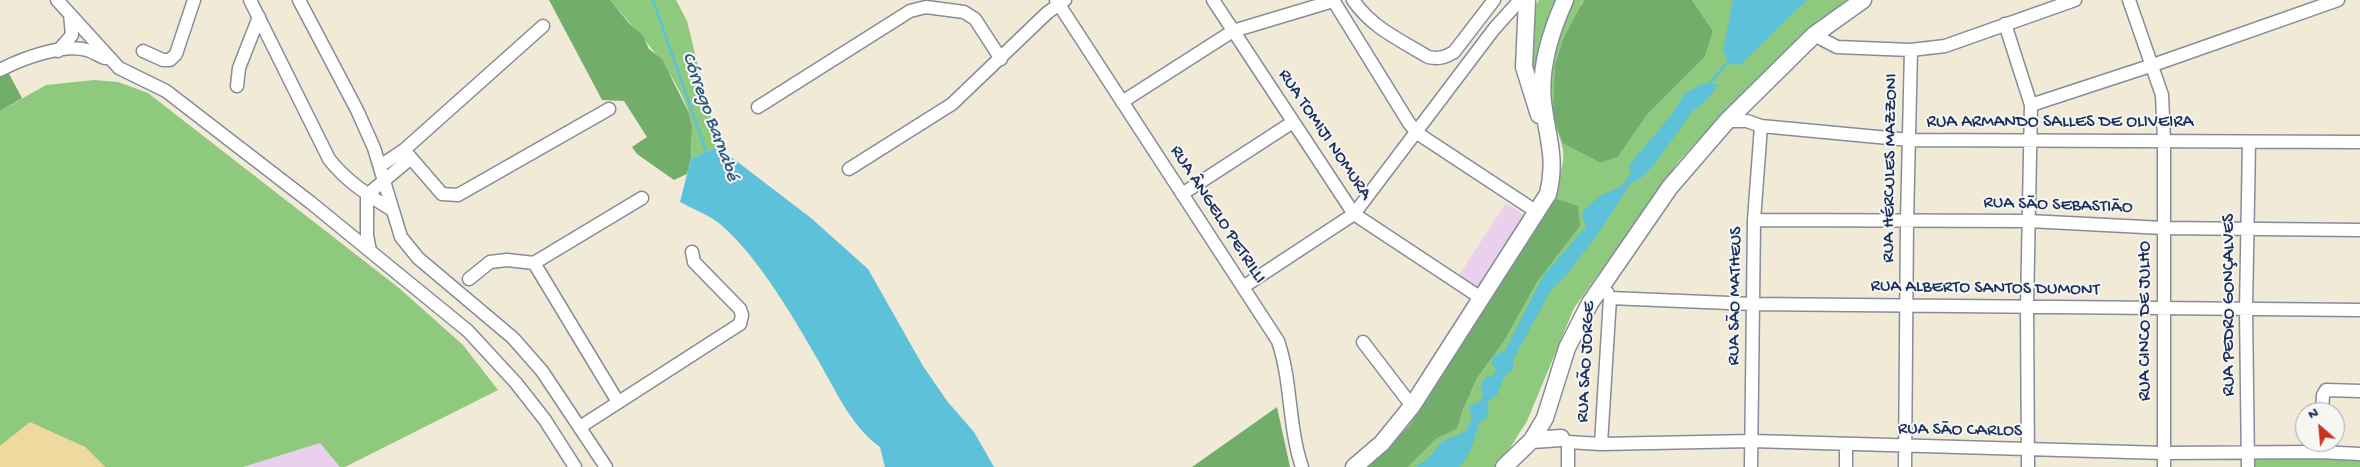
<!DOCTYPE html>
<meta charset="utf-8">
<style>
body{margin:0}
#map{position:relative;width:2360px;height:467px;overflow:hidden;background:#f0ead6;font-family:"Gochi Hand",sans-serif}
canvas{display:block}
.north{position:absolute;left:2295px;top:402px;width:50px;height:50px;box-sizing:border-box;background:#f6f6f2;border:1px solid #9ea6b7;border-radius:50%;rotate:333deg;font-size:14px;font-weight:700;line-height:20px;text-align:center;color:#1b2f5e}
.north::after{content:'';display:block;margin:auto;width:18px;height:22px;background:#c8321e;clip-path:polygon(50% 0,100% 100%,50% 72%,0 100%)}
</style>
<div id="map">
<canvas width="2360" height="467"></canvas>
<div class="north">N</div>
</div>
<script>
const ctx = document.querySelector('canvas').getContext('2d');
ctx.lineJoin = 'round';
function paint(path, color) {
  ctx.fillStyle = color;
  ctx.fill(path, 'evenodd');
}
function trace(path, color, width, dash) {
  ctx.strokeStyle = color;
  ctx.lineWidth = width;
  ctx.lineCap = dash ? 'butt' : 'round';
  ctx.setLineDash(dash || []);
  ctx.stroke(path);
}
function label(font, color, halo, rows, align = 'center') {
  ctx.font = font + ' "Gochi Hand",sans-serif';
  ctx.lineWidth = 4;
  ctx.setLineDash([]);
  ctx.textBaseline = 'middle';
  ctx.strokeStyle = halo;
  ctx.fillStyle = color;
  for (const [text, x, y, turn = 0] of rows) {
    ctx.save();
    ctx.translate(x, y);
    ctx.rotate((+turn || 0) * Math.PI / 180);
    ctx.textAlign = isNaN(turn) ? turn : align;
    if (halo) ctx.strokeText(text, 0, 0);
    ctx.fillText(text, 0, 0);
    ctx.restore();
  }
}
const built = new Path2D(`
 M1506 203 1526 216 1479 288 1459 275Z
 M320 443 340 467H243Z`);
const green = new Path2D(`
 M610 0H676L687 21 718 147 691 159C692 144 693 128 689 113 674 69 640 35 610 0Z
 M1539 0H1560L1537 97 1529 72 1534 8Z
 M1574 0H1584L1581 4 1583 152 1601 163 1618 157 1647 115 1705 57 1713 31 1692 0H1848L1804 34 1725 112 1679 161 1574 308 1527 421 1501 462 1496 467H1408L1436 439 1457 429 1463 410 1477 378 1503 343 1539 279 1470 334 1410 425 1369 467H1364L1554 195C1558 181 1565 164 1563 150 1561 136 1552 123 1551 109 1546 73 1559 32 1574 0Z
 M94 80 118 82 148 93 399 288 463 345 498 390 345 467H340L320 443 243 467H105L85 447 30 423 0 446V111L46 85Z
 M2252 456 2360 459V467H2251Z`);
const forest = new Path2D(`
 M549 0H610L629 23 643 36 649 49 662 59 689 113 692 127 691 159 687 174 674 180 637 154 632 147 647 137 624 101 602 100Z
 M1584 0H1692L1713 31 1705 57 1647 115 1618 157 1601 163 1563 143 1553 117 1555 65 1564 37Z
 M8 72 22 98 0 111V77Z
 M1556 199 1578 206 1580 226 1539 279 1503 343 1477 378 1463 410 1457 429 1436 439 1408 467H1369L1410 425Z
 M1277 407 1290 467H1192Z`);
const sand = new Path2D(`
 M30 422 85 447 105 467H0V446Z`);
const water = new Path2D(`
 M1733 0H1807L1740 65 1731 64 1723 51Z
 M1702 84H1718L1707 100 1691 113 1655 164 1641 178 1630 184 1599 233 1567 274 1551 290 1513 360V370L1506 374 1497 395 1487 402 1489 410 1487 418 1480 421 1471 449 1460 467H1416L1429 458 1441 442 1466 431 1472 419 1469 407 1481 400 1484 393 1481 389C1482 379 1484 378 1494 375L1496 369 1492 363 1494 355 1505 351 1543 276 1586 227 1582 216 1583 211 1600 196 1622 186 1631 173 1629 165 1672 114 1684 94Z
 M718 147 811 218 868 269 923 366 947 401 974 432 994 467H885L880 447C854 429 837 394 822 367 796 322 760 258 720 224 709 215 693 209 680 202L691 159Z`);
const stream = new Path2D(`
 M653 0 707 154
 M1708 86 1730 59`);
const minor = new Path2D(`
 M57 0 119 68 166 91 310 202 468 331 516 383 545 420 575 467
 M250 0 329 159C346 181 368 195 392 210
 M299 0 357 110 374 148 401 237 418 258 513 338 542 371 606 467
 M1056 0 1278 341C1292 382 1288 426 1302 467
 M1213 0 1354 214 1481 298
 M1333 0 1409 123 1417 133 1537 212
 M1353 0C1372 28 1399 39 1428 57 1438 59 1444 58 1454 52L1494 0
 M2129 0 2162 95 2164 140V467
 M2005 24 2031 105 2027 307 2028 467
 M1814 35 1837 47 1911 50 1945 46 2075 0
 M58 51 72 35 70 14
 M143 51 163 60H170L176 54 194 0
 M0 70C21 59 63 43 87 50 93 52 99 56 105 58
 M237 86 239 68 259 17
 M1122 102 1233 31 1333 1
 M2031 105 2153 65 2338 0
 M758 107 910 11 926 7 964 12 975 19 1001 59
 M1727 121H1747L1761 126 1910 140 2360 142
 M404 150 442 194 458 195 609 109
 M380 166 404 150 543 26
 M849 169 952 104 1047 13 1065 0
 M1182 194 1293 122
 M1754 220 2029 221 2163 228 2360 230
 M370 251 367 235V195L411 158
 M534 263 618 402
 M469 279 490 262 507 260 534 263 642 198
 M1243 287 1354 214 1494 29 1520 0
 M1610 298 1753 304 2360 310
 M1363 342 1412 406
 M2322 412 2323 395 2326 390 2360 391
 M580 427 740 324 742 315 740 309 694 262 692 252
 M1561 438 1568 442 1601 444 1752 441 2164 453 2319 452 2360 454
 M1601 444 1610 298 1607 292
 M1568 467V442
 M1751 467 1754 220 1761 126
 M1846 467V445
 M1905 467 1907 221 1911 50
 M2248 467 2246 309 2249 142`);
const major = new Path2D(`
 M1527 0 1524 67 1539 115
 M1532 440 1561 438
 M1354 467 1382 443 1412 406 1548 194C1557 158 1547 137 1543 102 1539 67 1551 31 1565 0
 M1504 467 1532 440 1545 418 1567 348 1590 303 1670 187 1727 121 1814 35 1863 0`);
const streetNames = [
 ["RUA ARMANDO SALLES DE OLIVEIRA",2060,123],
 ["RUA TOMIJI NOMURA",1324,135,56],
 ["RUA HÉRCULES MAZZONI",1891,168,-89],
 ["RUA SÃO SEBASTIÃO",2058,206,2],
 ["RUA ÂNGELO PETRILLI",1217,215,57],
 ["RUA ALBERTO SANTOS DUMONT",1985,289,1],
 ["RUA SÃO MATHEUS",1736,296,-89],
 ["RUA PEDRO GONÇALVES",2230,305,-90],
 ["RUA CINCO DE JULHO",2146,321,-90],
 ["RUA SÃO JORGE",1587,362,-87],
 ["RUA SÃO CARLOS",1960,431,1]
];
const waterNames = [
 ["Córrego Barnabé",709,117,70]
];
paint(built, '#e9d1ed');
paint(green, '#8fc97d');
paint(forest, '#73ad6c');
paint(sand, '#eeda9e');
paint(water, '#5cc1d9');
trace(stream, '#5cc1d9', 2.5);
trace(minor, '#868c9a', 15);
trace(major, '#868c9a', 19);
trace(minor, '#fff', 12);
trace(major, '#fff', 16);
label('18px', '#1b2f5e', '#f6f6f2', streetNames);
label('italic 19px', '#2e5b83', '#f6f6f2', waterNames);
</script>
